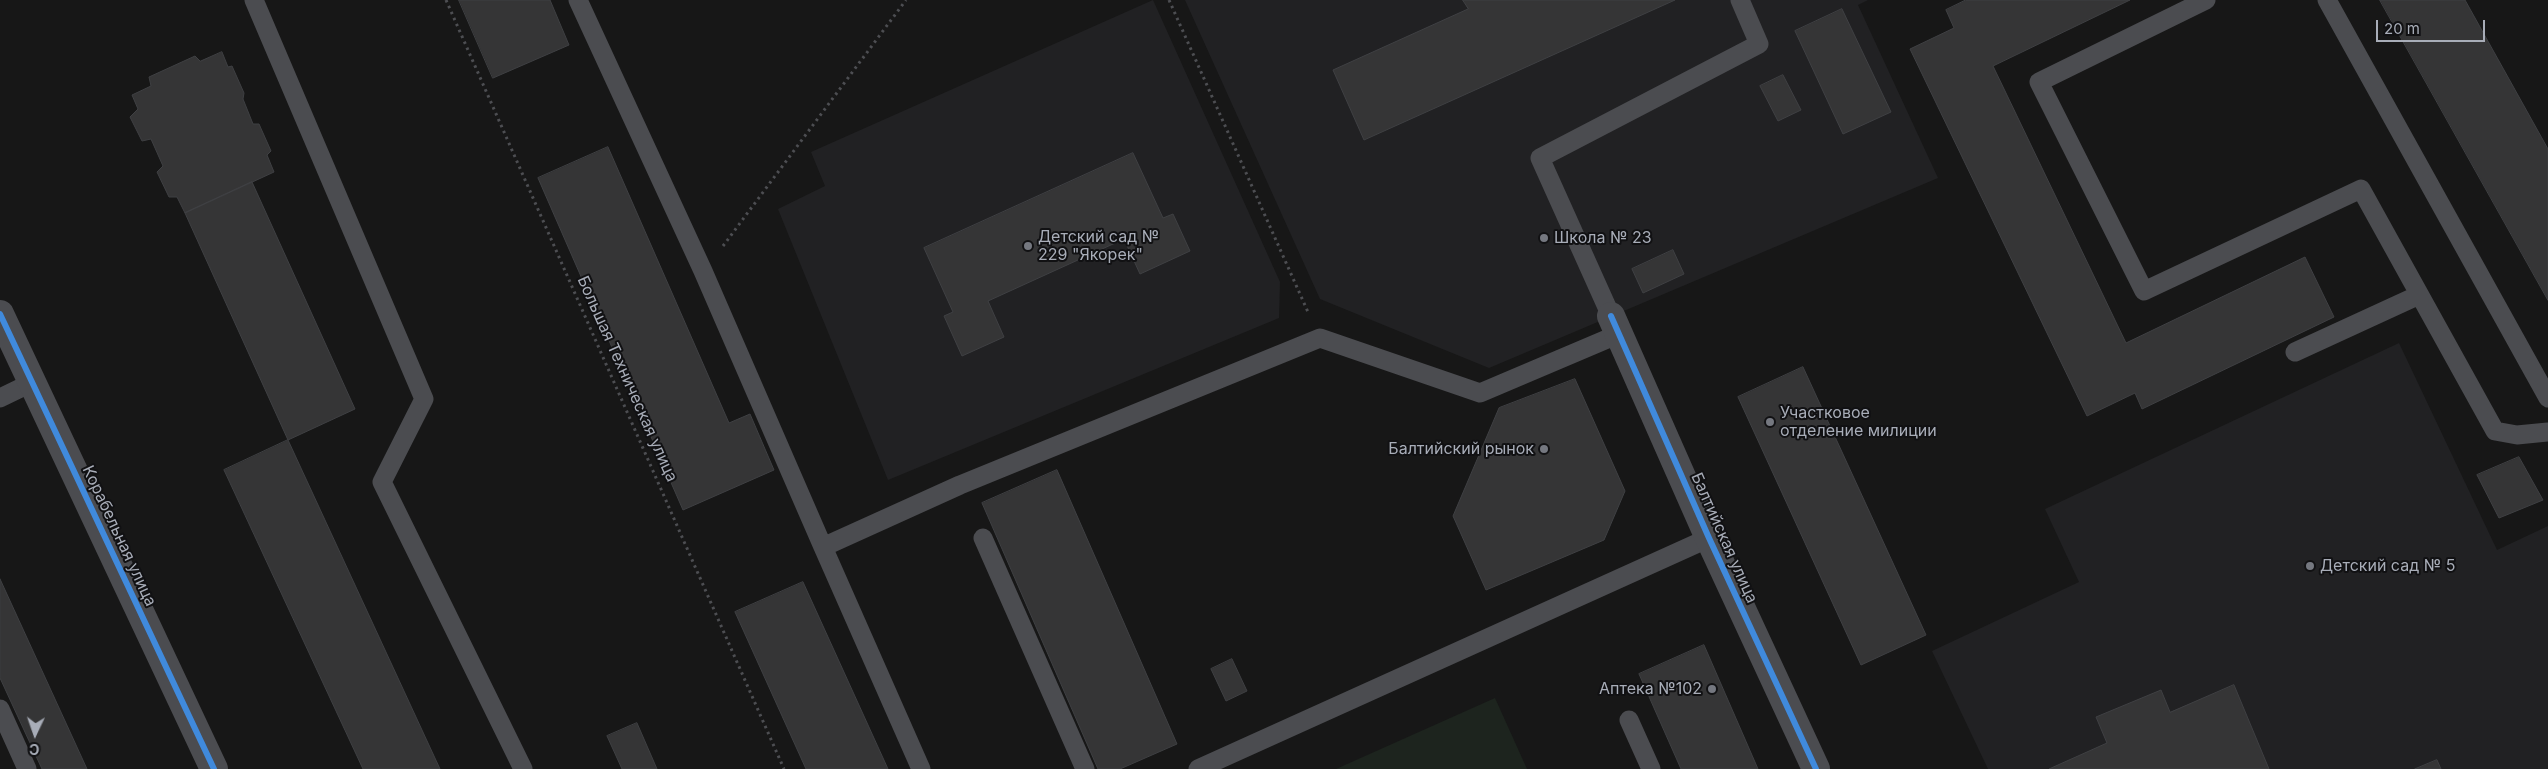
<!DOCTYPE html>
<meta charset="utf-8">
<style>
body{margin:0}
#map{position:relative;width:2548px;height:769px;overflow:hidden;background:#171717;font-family:Inter,sans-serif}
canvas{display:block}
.north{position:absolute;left:10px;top:709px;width:50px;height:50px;-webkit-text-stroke:4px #111113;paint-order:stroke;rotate:183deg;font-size:14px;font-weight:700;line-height:20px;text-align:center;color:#a8adb8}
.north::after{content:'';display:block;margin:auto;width:18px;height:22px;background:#a8adb8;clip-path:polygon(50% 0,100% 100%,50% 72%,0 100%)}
.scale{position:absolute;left:2376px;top:20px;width:109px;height:22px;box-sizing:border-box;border:2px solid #a8adb8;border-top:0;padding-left:6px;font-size:15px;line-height:18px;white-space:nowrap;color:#a8adb8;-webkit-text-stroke:4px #111113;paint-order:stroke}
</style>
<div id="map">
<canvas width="2548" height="769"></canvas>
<div class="north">С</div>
<div class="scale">20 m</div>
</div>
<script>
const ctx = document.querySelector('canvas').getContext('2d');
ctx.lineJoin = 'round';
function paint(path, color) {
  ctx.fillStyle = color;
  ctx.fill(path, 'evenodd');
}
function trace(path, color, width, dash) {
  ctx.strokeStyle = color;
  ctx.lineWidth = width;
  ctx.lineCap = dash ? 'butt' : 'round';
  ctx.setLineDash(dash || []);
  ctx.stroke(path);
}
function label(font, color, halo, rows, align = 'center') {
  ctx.font = font + ' Inter,sans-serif';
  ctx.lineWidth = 4;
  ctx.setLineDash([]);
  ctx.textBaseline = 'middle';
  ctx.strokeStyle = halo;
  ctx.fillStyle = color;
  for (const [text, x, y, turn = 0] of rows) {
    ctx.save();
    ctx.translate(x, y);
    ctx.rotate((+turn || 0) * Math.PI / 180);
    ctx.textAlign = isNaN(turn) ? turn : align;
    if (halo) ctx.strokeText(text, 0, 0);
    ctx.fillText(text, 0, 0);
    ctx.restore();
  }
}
const built = new Path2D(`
 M1153 0 1280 282 1279 318 888 480 778 209 825 186 811 152Z
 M1185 0H1868L1858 5 1938 178 1489 368 1320 299Z
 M2399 343 2497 550 2548 526V769H1988L1932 651 2079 582 2045 509Z`);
const green = new Path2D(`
 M1495 698 1527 769H1336Z`);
const building = new Path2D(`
 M459 0H550L569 45 493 78Z
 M1463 0H1675L1364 140 1333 70 1468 9Z
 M1966 0H2130L1993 66 2126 343 2305 257 2334 317 2142 409 2135 393 2087 416 1910 49 1954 28 1946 10Z
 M2380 0H2465L2548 149V300Z
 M1842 9 1891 112 1843 134 1795 31Z
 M222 52 228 67 232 66 244 93 243 99 253 124H259L271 151 267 155 274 172 185 213 177 197H169L157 172 163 166 151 139 142 141 130 117 138 109 132 95 151 86 149 77 195 56 200 61Z
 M1783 75 1801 110 1778 121 1760 86Z
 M608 147 729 423 750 414 774 470 683 510 538 178Z
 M1133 153 1163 218 1173 214 1190 251 1140 274 1124 239 988 301 1004 337 962 356 944 316 953 312 924 248Z
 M252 182 355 409 288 440 185 213Z
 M1673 250 1684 274 1643 293 1632 269Z
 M1803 367 1926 635 1861 665 1738 397Z
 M1575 379 1625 491 1604 540 1486 590 1453 516 1499 408Z
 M288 440 440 769H363L224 470Z
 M2519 457 2543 500 2499 518 2477 475Z
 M1057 470 1177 744 1120 769H1098L982 503Z
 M0 579 87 769H42L0 678Z
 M803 582 888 769H806L735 612Z
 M1704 645 1758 769H1681L1639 674Z
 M1232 659 1247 691 1226 701 1211 669Z
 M2234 685 2269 769H2049L2107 743 2096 717 2161 690 2170 712Z
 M637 723 657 769H622L607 736Z
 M2437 760 2441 769H2415Z`);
const path = new Path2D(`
 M446 0 784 769
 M1169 0 1308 312
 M723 246 906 0`);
const service = new Path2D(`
 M254 0 424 399 382 482 523 769
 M578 0 703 271 823 547
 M2206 0 2039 82 2144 291 2361 189 2495 431 2517 435 2548 432
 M2327 0 2548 398
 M1611 316 1540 158 1759 44 1740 0
 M2295 352 2419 295
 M0 398 31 383
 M983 538 1085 769
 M0 709 27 769
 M1629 720 1651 769
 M921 769 823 547 960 485 1320 338 1480 393 1619 334
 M1198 769 1709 538`);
const minor = new Path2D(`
 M1611 316 1709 538 1816 769`);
const tertiary = new Path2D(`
 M0 314 214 769`);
const cycleway = new Path2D(`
 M0 314 214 769
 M1611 316 1709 538 1816 769`);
const markers = [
 [1544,238,5,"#757880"],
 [1028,246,5,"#757880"],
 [1770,422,5,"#757880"],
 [1544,449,5,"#757880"],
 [2310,566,5,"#757880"],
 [1712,689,5,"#757880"]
];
const poiNames = [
 ["Детский сад №",1038,237],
 ["229 \"Якорек\"",1038,255],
 ["Школа № 23",1554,238],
 ["Участковое",1780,413],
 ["отделение милиции",1780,431],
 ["Балтийский рынок",1534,449,"right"],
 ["Детский сад № 5",2320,566],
 ["Аптека №102",1702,689,"right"]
];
const streetNames = [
 ["Большая Техническая улица",627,379,66],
 ["Корабельная улица",119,536,65],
 ["Балтийская улица",1724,538,66]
];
paint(built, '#212123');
paint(green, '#1d241e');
paint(building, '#353536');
trace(building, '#3f4043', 1);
trace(path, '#4d4e52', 3, [2.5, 4]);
trace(service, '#4b4c50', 19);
trace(minor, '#4b4c50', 28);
trace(tertiary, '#4b4c50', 28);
trace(cycleway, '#408adc', 6);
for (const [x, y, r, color] of markers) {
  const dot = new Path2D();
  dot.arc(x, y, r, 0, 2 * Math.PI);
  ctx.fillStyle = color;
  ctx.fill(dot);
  trace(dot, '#111113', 2);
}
label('16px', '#a8adb8', '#111113', poiNames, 'left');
label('16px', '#a8adb8', '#111113', streetNames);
</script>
